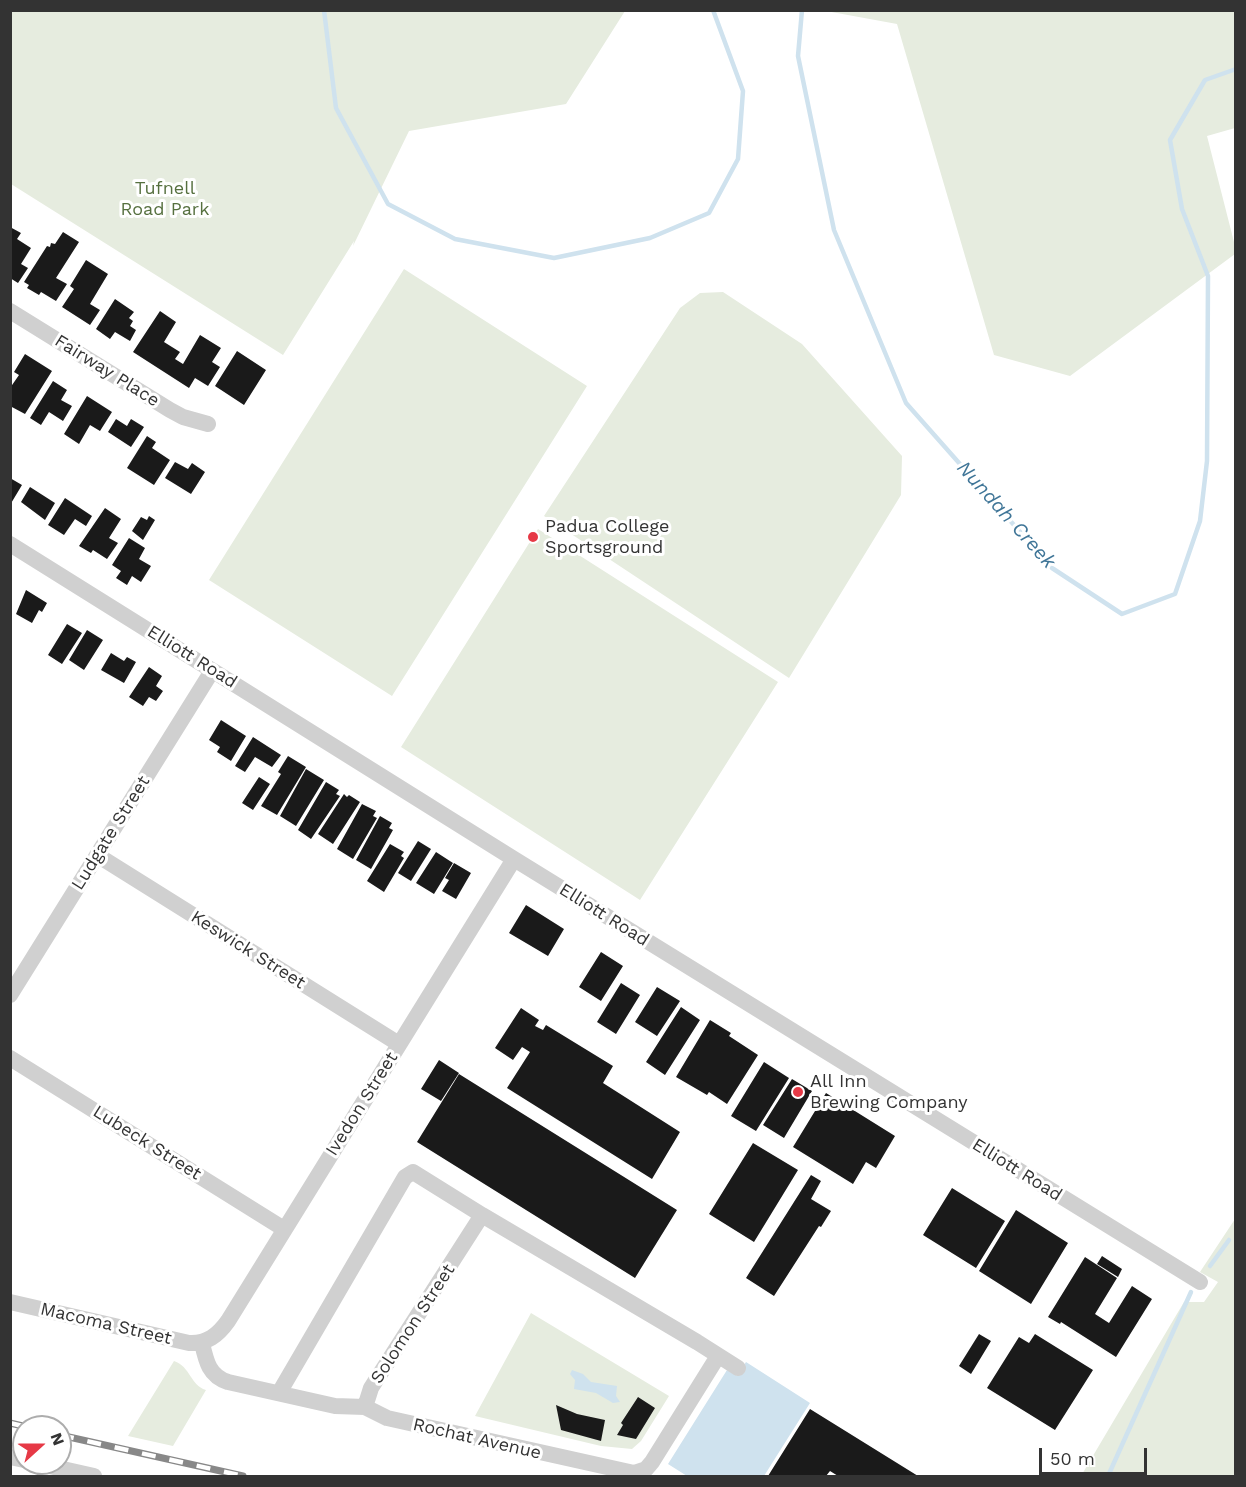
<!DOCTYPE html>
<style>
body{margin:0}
#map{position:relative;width:1246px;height:1487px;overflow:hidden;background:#fff;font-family:"Work Sans",sans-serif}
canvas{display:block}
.frame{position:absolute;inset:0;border:12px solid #333;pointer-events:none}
.north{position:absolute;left:12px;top:1415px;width:60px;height:60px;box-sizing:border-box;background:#fff;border:2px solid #adadad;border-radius:50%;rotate:69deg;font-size:16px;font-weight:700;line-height:24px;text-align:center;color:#333}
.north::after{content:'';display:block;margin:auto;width:21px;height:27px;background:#e63946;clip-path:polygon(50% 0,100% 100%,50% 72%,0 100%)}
.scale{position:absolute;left:1039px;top:1448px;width:108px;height:27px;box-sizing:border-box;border:3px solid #333;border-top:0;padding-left:8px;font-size:18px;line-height:21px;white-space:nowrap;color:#333;-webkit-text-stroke:4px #fff;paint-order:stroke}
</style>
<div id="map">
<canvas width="1246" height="1487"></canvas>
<div class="frame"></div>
<div class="north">N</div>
<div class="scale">50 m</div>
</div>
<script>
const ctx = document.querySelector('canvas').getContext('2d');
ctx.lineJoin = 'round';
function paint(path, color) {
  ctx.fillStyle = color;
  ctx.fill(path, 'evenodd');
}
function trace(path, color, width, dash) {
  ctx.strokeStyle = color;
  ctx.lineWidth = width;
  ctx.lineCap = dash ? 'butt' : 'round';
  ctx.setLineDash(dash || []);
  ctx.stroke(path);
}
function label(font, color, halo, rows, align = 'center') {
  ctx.font = font + ' "Work Sans",sans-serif';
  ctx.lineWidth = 6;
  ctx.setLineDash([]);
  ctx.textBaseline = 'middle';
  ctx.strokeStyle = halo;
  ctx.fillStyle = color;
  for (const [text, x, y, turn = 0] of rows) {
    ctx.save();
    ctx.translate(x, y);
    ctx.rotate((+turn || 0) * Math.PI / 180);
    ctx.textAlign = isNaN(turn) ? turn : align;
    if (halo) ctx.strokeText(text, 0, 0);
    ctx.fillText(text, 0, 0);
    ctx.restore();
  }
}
const green = new Path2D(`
 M10 11 11 10 625 11 566 104 409 131 353 246 354 241 283 355 11 184Z
 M826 11H1235V128L1207 136 1235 246V254L1070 376 994 355 897 24Z
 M404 269 587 386 392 696 209 580Z
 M723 292 802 344 902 456 901 495 789 678 544 516 680 308 700 293Z
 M538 529 778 682 640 900 401 747Z
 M1235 1219V1476H1081L1184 1302H1204L1218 1282 1200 1272Z
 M531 1313 669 1396 641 1441 632 1449 601 1446 475 1416Z
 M174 1361C191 1367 190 1385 206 1390L173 1446 128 1436Z`);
const water = new Path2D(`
 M746 1362 810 1403 764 1476H687L668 1464 727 1370 737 1376Z
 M572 1370 583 1374 591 1382 617 1386 616 1396 620 1402 613 1403 596 1393 574 1389 575 1380 570 1374Z`);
const stream = new Path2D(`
 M324 10 336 108 388 204 455 239 554 258 650 238 709 213 738 159 743 91 713 10
 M802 10 798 56 834 230 906 403 1052 568 1122 614 1175 594 1200 521 1207 461 1208 276 1182 209 1170 140 1205 80 1236 69
 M1210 1266 1229 1240
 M1108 1476 1191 1292`);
const building = new Path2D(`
 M10 227 21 233 17 239 31 248 21 264 28 268 18 283 10 278Z
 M63 232 79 242 56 278 67 284 56 301 41 292 39 295 27 288 29 285 24 282 47 246 50 247 51 243 55 244Z
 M86 260 108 274 90 304 100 310 90 325 62 307 74 289 70 286Z
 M115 299 134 312 129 318 133 321 130 326 136 330 130 341 115 332 110 339 96 329Z
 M160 311 176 322 164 342 180 352 175 359 183 364 200 335 221 348 212 362 220 367 208 386 195 378 189 388 133 352Z
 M237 351 266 370 244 405 215 386Z
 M25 354 52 371 25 414 10 406V388L19 375 14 372Z
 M53 381 67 390 61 400 72 406 63 421 49 412 41 425 30 418Z
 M87 396 112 412 100 431 90 425 79 444 64 434Z
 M116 419 127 426 131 419 144 427 131 447 108 432Z
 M147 436 156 442 152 448 170 460 154 485 127 468Z
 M175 462 188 469 192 463 205 472 191 494 165 478Z
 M10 478 22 485 10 505Z
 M30 487 55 503 45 520 21 502Z
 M65 498 92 516 86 526 75 519 64 535 48 525Z
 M105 508 121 519 109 538 118 543 107 559 93 550 91 553 79 546Z
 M149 516 155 520 143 540 132 531 141 517 147 520Z
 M129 538 145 548 139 559 151 566 141 582 132 576 127 585 116 578 121 571 112 565Z
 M26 590 47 603 42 612 39 610 32 623 16 614Z
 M67 624 82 633 62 664 48 655Z
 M87 630 103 640 84 670 69 660Z
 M111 653 124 661 127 657 136 662 124 683 101 670Z
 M149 667 162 676 156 686 163 691 156 701 149 697 143 706 129 697Z
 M221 720 246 736 231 761 217 752 220 747 209 740Z
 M253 737 281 755 272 767 255 757 245 772 235 766Z
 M288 756 306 767 277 815 261 806 281 774 278 772Z
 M306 769 324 780 296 826 280 816Z
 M259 777 270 784 253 810 242 803Z
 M326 782 339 790 336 794 340 796 311 839 298 830Z
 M344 794 347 797 349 795 360 802 333 844 318 834Z
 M362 804 376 811 373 816 377 818 353 859 337 849Z
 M380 816 392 823 389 828 393 830 371 869 356 860Z
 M418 841 431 849 411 881 398 873Z
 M390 844 404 852 401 856 404 858 384 892 367 881Z
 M436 852 453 863 434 894 416 883Z
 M454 863 471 873 456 899 442 891 449 880 445 878Z
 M526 905 564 929 548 956 509 933Z
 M601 952 623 966 601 1001 579 987Z
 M621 983 640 995 616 1034 597 1022Z
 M657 987 680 1001 657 1036 635 1022Z
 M681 1007 700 1020 665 1075 646 1062Z
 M521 1008 539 1020 535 1026 543 1030 546 1025 613 1066 603 1083 680 1132 652 1179 507 1088 530 1052 522 1047 513 1060 495 1048Z
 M710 1020 731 1033 729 1036 758 1055 727 1104 709 1092 707 1095 676 1077Z
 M439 1060 459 1073 441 1101 421 1089Z
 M764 1062 789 1078 756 1131 731 1116Z
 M459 1074 677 1210 635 1278 417 1142Z
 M792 1079 812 1091 784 1138 763 1125Z
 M826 1093 895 1136 876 1168 866 1162 853 1184 793 1147Z
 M753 1143 798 1170 754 1242 709 1214Z
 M811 1175 821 1181 811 1199 831 1211 821 1227 819 1226 774 1296 746 1278Z
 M952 1188 1005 1221 976 1268 923 1235Z
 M1016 1210 1068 1243 1031 1304 979 1271Z
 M1102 1256 1122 1269 1118 1277 1097 1264Z
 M1085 1257 1117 1278 1095 1314 1109 1323 1132 1286 1152 1299 1116 1357 1061 1322 1060 1324 1048 1317Z
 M979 1334 991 1341 971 1374 959 1366Z
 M1035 1334 1093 1370 1055 1430 987 1388 1019 1337 1029 1343Z
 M638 1397 655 1408 636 1439 617 1435 623 1425 621 1423Z
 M556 1405 577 1414 605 1420 601 1441 561 1430Z
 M810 1409 918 1476H838L830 1471 826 1476H768Z`);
const minor = new Path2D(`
 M10 311 170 410 183 417 208 424
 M10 544 514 859 1200 1282
 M97 855 399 1044
 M10 995 212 671
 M10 1058 284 1229
 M10 1302 189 1343C207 1344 218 1335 228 1321L514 859
 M202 1343C206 1361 209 1376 228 1382L335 1406 365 1407 387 1418 634 1473 646 1469 652 1462 718 1356
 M279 1393 405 1177 413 1172 482 1215
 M365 1407 371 1388 482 1215 697 1342 738 1368
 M10 1457 24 1460
 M36 1463 94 1476`);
const rail = new Path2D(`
 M10 1423 27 1427
 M60 1435 243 1476`);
const markers = [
 [533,537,6,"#e63946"],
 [798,1092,6,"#e63946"]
];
const parkNames = [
 ["Tufnell",165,189],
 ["Road Park",165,210]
];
const streetNames = [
 ["Fairway Place",107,371,32],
 ["Elliott Road",192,657,32],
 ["Ludgate Street",111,833,-58],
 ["Elliott Road",604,915,32],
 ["Keswick Street",248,950,32],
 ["Ivedon Street",362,1104,-58],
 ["Lubeck Street",147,1143,32],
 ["Elliott Road",1017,1170,32],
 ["Macoma Street",106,1324,13],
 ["Solomon Street",413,1324,-57],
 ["Rochat Avenue",477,1439,13]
];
const poiNames = [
 ["Padua College",545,527],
 ["Sportsground",545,548],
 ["All Inn",810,1082],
 ["Brewing Company",810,1103]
];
const waterNames = [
 ["Nundah Creek",1006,515,48]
];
paint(green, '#e6ecdf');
paint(water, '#cfe2ee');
trace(stream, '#cfe2ee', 4.5);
paint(building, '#1a1a1a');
trace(minor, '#d0d0d0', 16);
trace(rail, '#888', 7);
trace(rail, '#fff', 4.5, [14]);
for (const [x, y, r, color] of markers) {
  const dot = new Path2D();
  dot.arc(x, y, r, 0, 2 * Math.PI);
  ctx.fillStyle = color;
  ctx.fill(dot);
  trace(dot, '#fff', 2);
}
label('18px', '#56703f', '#fff', parkNames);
label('18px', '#333', '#fff', streetNames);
label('18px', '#333', '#fff', poiNames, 'left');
label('italic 20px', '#3f7597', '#fff', waterNames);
</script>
